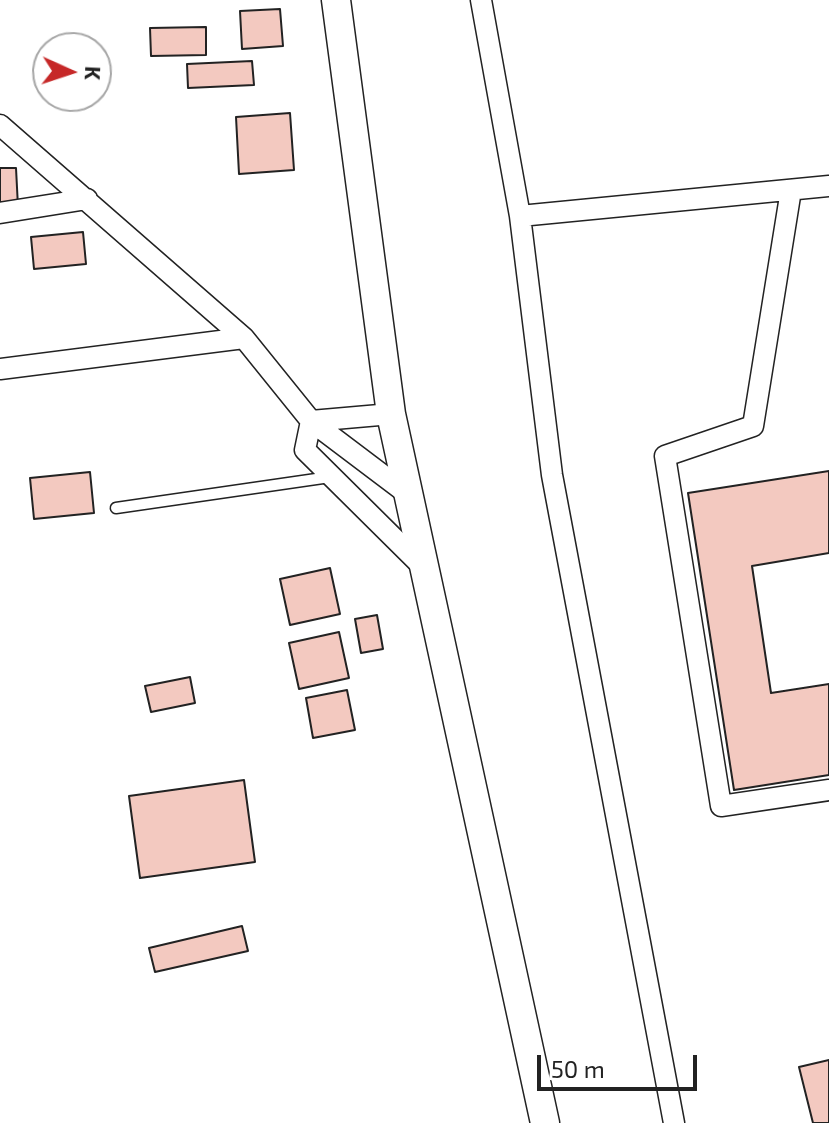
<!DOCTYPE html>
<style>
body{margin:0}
#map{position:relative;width:829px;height:1123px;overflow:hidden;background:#fff;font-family:"Exo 2",sans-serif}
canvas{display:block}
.north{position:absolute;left:32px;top:32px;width:80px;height:80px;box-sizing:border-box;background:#fff;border:2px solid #a7a7a7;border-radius:50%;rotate:93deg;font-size:22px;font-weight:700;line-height:32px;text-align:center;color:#222}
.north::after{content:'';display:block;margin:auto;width:28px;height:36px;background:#c62828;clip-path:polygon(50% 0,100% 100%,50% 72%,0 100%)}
.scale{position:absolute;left:537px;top:1055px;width:160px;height:36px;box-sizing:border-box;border:4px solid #222;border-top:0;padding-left:10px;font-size:24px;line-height:28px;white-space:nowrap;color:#222;-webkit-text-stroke:6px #fff;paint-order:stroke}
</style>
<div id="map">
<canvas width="829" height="1123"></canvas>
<div class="north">K</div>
<div class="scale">50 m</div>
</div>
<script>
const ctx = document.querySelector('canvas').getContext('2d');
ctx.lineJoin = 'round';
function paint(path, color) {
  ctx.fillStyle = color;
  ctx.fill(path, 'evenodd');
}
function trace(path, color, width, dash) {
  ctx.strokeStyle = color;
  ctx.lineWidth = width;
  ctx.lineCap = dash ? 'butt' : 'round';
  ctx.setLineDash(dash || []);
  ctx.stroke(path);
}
const building = new Path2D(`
 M280 9 283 46 242 49 240 11Z
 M206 27V55L151 56 150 28Z
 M252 61 254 85 188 88 187 64Z
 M290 113 294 170 239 174 236 117Z
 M0 168H16L18 207 0 208Z
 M83 232 86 264 34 269 31 237Z
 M829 471V553L752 566 771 693 829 684V775L734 790 688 493Z
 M90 472 94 513 34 519 30 478Z
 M330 568 340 614 290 625 280 579Z
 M377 615 383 649 361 653 355 619Z
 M339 632 349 678 299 689 289 643Z
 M190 677 195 703 151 712 145 686Z
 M347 690 355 730 313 738 306 698Z
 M244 780 255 862 140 878 129 796Z
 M242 926 248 951 155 972 149 948Z
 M829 1060V1123H813L799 1067Z`);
const service = new Path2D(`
 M116 508 330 477`);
const minor = new Path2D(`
 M481 0 520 216 552 475 674 1123
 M0 125 244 338 311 421 391 414
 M791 190 753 426 665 456 721 806 829 790
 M0 213 87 199
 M520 216 829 186
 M0 369 244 338
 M409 495 311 421 305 450 424 568`);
const secondary = new Path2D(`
 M336 0 391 414 545 1123`);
paint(building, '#f3c9c0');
trace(building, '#222', 2);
trace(service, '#222', 13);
trace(minor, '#222', 23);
trace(secondary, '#222', 31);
trace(service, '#fff', 10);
trace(minor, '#fff', 20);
trace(secondary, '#fff', 28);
</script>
